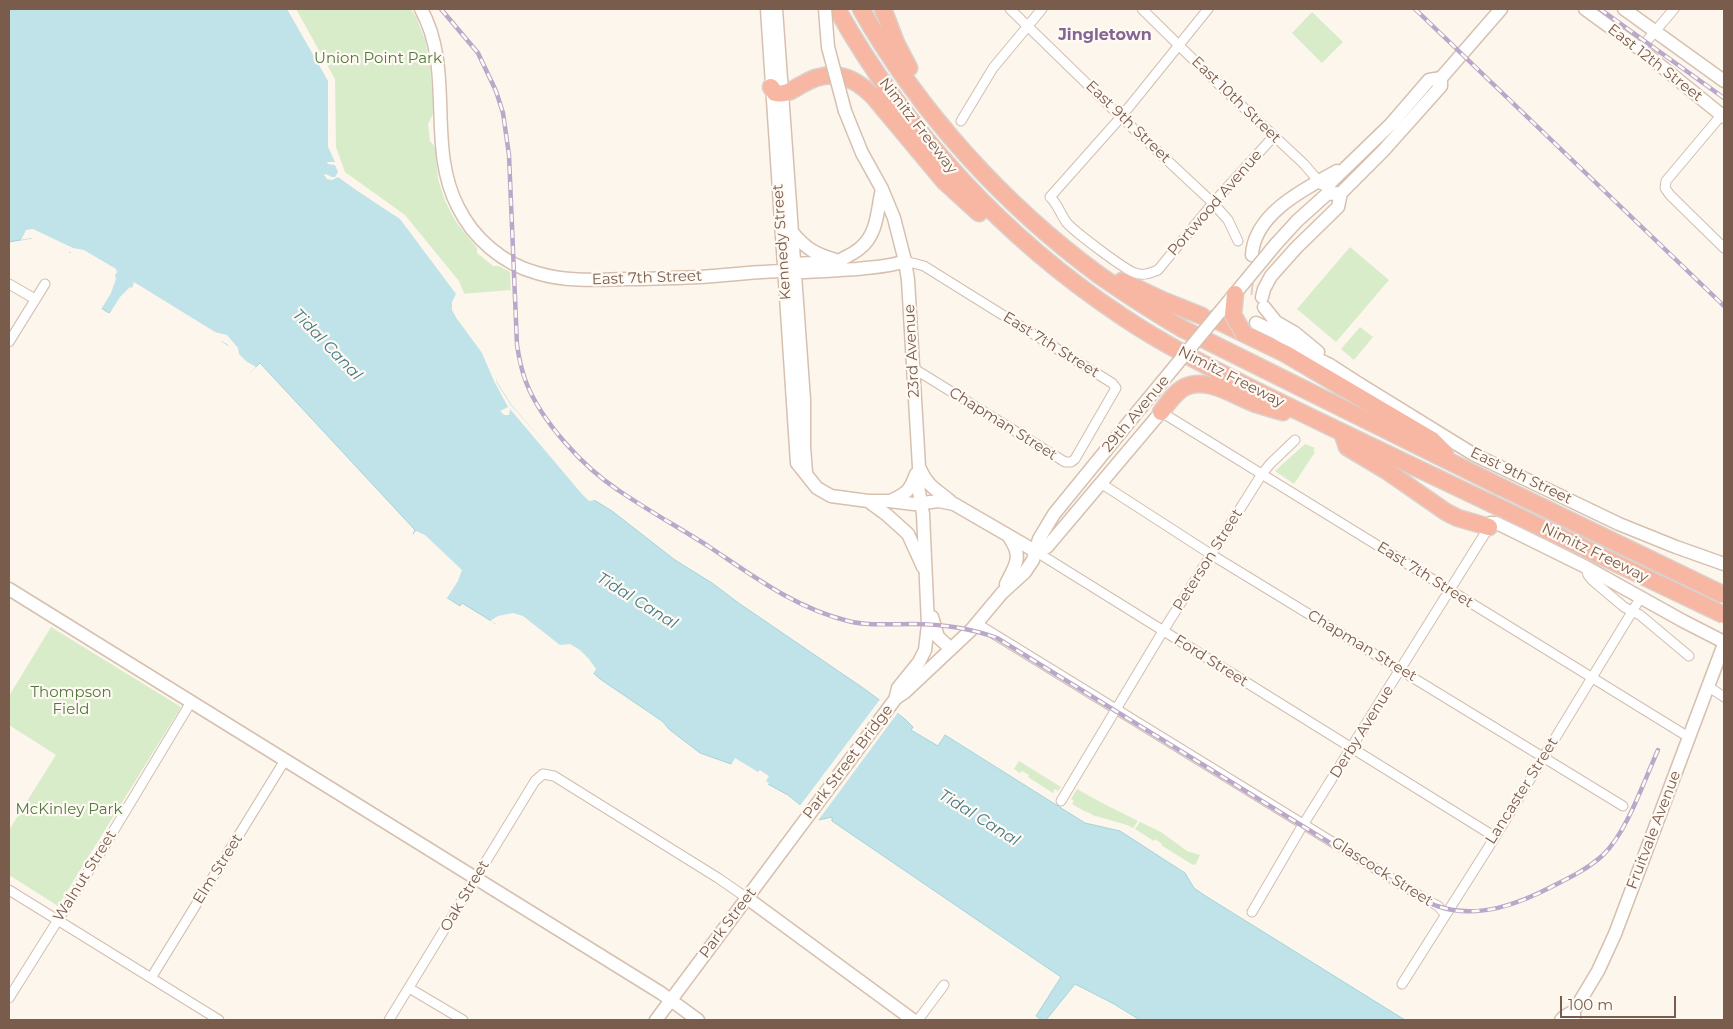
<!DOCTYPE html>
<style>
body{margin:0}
#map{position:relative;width:1733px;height:1029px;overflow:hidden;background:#fdf6ec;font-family:Montserrat,sans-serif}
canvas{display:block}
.frame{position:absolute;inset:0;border:10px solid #7a5c4d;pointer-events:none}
.scale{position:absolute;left:1560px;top:996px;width:116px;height:22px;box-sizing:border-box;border:2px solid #7a5c4d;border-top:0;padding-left:6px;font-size:15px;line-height:18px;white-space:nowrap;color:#7a5c4d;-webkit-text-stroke:4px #fffaf3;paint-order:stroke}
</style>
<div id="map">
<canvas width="1733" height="1029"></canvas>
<div class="frame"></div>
<div class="scale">100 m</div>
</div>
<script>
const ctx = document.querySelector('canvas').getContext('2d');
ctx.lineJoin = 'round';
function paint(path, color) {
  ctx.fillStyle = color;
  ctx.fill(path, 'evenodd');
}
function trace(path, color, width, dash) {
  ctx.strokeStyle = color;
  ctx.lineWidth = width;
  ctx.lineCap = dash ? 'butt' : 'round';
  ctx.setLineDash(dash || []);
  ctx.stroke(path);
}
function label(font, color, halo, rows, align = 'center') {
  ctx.font = font + ' Montserrat,sans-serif';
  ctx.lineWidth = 4.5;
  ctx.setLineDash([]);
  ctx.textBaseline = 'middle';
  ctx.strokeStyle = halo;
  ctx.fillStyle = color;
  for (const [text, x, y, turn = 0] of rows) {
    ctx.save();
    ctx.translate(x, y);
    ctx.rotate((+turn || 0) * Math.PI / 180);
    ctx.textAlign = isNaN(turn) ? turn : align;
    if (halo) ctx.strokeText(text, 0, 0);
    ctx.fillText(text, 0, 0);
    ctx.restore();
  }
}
const green = new Path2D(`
 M293 9H411L417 19 425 40 430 66 434 112 428 124 430 141 435 147 438 179 445 201 456 222 477 248V253L493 266H499L510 272 511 290 461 294 342 174Z
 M1312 12 1343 42 1322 63 1292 33Z
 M1350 247 1389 280 1336 342 1297 309Z
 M1360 327 1373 337 1354 360 1341 349Z
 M1305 444 1315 448 1313 451 1315 452 1294 484 1275 471Z
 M51 627 181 707 58 906 9 875V830L56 755 9 725V696Z
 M1019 761 1061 787 1058 791 1055 789 1053 793 1028 777 1029 775 1022 771 1020 773 1014 769Z
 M1077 789C1097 801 1117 810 1138 821L1133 828 1127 825 1092 815V814L1084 811 1072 804 1074 801 1071 799Z
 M1140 822 1161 832 1187 851 1200 855 1196 864 1193 865 1161 845 1162 844 1155 839 1154 841 1135 829Z`);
const water = new Path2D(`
 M9 9H293L333 80 334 147 342 174 404 216 457 283 458 310 484 346 497 383 511 405 586 492 594 500 612 511 675 560 712 583 740 604 866 690 905 719 913 727 911 730 938 746 945 735 1085 823 1120 831 1185 873 1194 888 1204 895 1405 1020H1140L1114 1004 1075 984 1046 1020H1042L1036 1016 1061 977 832 821V817L819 820 788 795 731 764 700 753 670 730 662 721 600 679 591 671 500 618 496 624 462 603 460 606 446 597 459 574 413 534 415 530 260 363 249 373 230 347 222 341 132 292 109 313 101 308V306L110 279 71 253 40 235 37 231 32 238 9 242Z`);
const pier = new Path2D(`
 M287 9H296L335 79 336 147 345 172 405 215 459 281 464 293 460 309 471 327 486 345 494 366 497 383 511 405 595 500 589 501 581 493 510 409 509 415H504L500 411 508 407 494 381 482 353 457 319 452 310V302L456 294 400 219 356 190 338 177 332 180 327 179 324 175 326 174 332 177H335L338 172 335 165 328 164 327 162H335L328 147V81Z
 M33 229 73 248 84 250 116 269 117 272 115 275 116 279 111 293 100 311 98 305 107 280 74 258 70 255 71 252 67 253 39 238 38 235 35 239 32 238 21 240 26 230Z
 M134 282 215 332 227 335 238 348 239 354 246 361 256 367 247 375 232 362 227 348 228 345 222 341 220 343 214 340H210L132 295 113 315 108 316 120 297 130 287 132 288Z
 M416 531 425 535 462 570 458 581 447 598 444 596 456 574 411 537Z
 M513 613 523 616 560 645 570 644 580 650 589 659 596 669 593 674 559 657 501 621 499 624H496L490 621 498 616Z
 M881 698 899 711 817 822 799 807Z
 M735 758 758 772 760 770 769 776 766 781 769 783 766 786 730 767Z`);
const secondaryTunnel = new Path2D(`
 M1234 292 1243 288 1253 289`);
const street = new Path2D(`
 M1010 9 1121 117 1213 203 1228 220 1238 241
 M1142 9 1212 78 1304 164 1322 185
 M1208 9 1121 117 1050 197C1058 204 1060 214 1067 223 1075 232 1125 270 1135 273 1144 276 1150 273 1158 270L1213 203 1274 136
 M1640 49 1674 9
 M1724 112 1666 181 1665 188 1670 195 1724 248
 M961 121 993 68 1042 9
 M905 261 924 266 1112 383 1116 388 1075 459 1071 462H1065L913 368
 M9 284 35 299
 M9 342 45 284
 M1161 412 1690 738
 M1102 484 1212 555 1623 806
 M1035 551 1495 837
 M1586 567 1588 575 1592 580 1624 607 1640 615 1689 656
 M976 623 1425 899 1438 906 1445 914
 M1709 687 1724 697
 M1061 801 1163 631 1262 474 1270 464 1295 440
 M9 890 219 1020
 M1252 912 1301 828 1489 527
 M151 978 285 760
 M1402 984 1495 837 1641 597
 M409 988 463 1020
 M9 998 105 845 191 702
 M389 1020 535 781 543 774 554 776 718 878 747 898
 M918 1020 944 985`);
const secondary = new Path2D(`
 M421 9C455 70 426 146 458 207 473 238 503 264 537 273 566 282 597 280 627 279 651 279 675 278 699 277 726 275 754 272 782 271 787 271 792 272 797 272 817 272 837 270 857 269 874 267 889 267 905 261
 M767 9 797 463 817 488 831 496 868 501H889L914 504 939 501 954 504 1035 551
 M776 9 804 400V447L806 472
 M1585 9 1640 49 1724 117
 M1624 9 1724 81
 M845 111 862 153 882 189 894 218 905 261 908 280 919 467 918 486 923 514 928 625 925 650 919 662 898 688 896 696
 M1327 194 1341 193 1383 151 1441 86V78L1501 9
 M792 232C807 250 817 255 839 261 845 257 853 254 859 249 878 235 877 210 882 189
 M1276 244 1297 221 1327 194 1330 183 1391 124 1429 80 1441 78
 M1252 255C1254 214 1304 189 1337 171
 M789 267 794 264 831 262
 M1262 297 1264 289 1271 276 1296 248 1338 207 1341 193
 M1264 307 1276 322 1295 333 1318 352
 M1256 323 1277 333 1309 355 1330 365 1358 383 1473 454 1619 524 1676 547 1724 564
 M920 469C928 487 936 489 950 501
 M868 501 887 515 908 534 923 567
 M890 501C906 494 910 491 916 474
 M1489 527 1491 523H1497L1586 567 1683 621 1724 642
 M1035 551 1047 547 1161 412
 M1006 584C1016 564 1023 557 1009 537
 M9 589 661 993 698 1020
 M932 617 938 637 951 649
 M747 898 913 1020
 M656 1020 896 698 905 692 971 630 1002 593 1025 572 1033 560 1039 539 1054 514 1138 411
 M1561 1020 1564 1017 1574 1011
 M1574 1020V1011L1598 971 1615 934 1724 644`);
const highway = new Path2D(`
 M837 9C906 132 1005 239 1123 317 1166 346 1213 369 1259 392 1336 430 1413 466 1490 503
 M861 9C919 112 1004 205 1099 275 1126 294 1153 311 1181 328L1499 486
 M883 9 896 43 909 68
 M771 87 775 93C786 95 792 90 801 85 829 68 851 74 873 96L944 181 979 213
 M1122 281 1162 300 1202 316
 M1214 319 1286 354 1432 440 1445 453
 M1161 412C1168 403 1175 392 1185 387 1208 376 1236 397 1256 404 1265 407 1274 409 1283 412
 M1343 435 1347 447 1387 471 1446 512 1458 518 1489 527`);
const rail = new Path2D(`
 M441 9 478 53 496 91 503 113 509 155 517 345C519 358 521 369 526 382 541 421 583 467 618 490 647 510 678 527 708 546 753 576 795 608 848 621 868 626 890 624 912 624 941 624 970 628 997 638L1413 894C1421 898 1429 903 1437 906 1478 920 1519 904 1555 885 1571 877 1589 868 1603 855 1627 832 1644 781 1658 750
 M1415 9 1724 306
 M1600 9 1724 98`);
const secondaryBridge = new Path2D(`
 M825 9 828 47 845 111
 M1138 411 1276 244`);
const highwayBridge = new Path2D(`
 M1235 294 1233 315 1244 334
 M1499 486 1724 595
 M1490 503 1724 615`);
const parkNames = [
 ["Union Point Park",378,59],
 ["Thompson",71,693],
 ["Field",71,710],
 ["McKinley Park",69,810]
];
const streetNames = [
 ["East 12th Street",1655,63,38],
 ["East 10th Street",1236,100,44],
 ["East 9th Street",1128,122,44],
 ["Nimitz Freeway",918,126,52],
 ["Portwood Avenue",1215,203,-49],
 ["Kennedy Street",782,242,-94],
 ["East 7th Street",647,278,-2],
 ["East 7th Street",1051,345,32],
 ["23rd Avenue",912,351,-93],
 ["Nimitz Freeway",1231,377,27],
 ["29th Avenue",1136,414,-50],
 ["Chapman Street",1003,424,32],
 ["East 9th Street",1521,476,26],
 ["Nimitz Freeway",1595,553,26],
 ["Peterson Street",1208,560,-58],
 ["East 7th Street",1425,575,32],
 ["Chapman Street",1362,646,31],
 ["Ford Street",1211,661,32],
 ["Derby Avenue",1362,732,-58],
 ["Park Street Bridge",848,762,-53],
 ["Lancaster Street",1522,791,-58],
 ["Fruitvale Avenue",1654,830,-69],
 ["Elm Street",218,869,-58],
 ["Glascock Street",1382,872,32],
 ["Walnut Street",85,876,-58],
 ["Oak Street",465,896,-59],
 ["Park Street",728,923,-53]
];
const neighbourhoodNames = [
 ["Jingletown",1105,35]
];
const waterNames = [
 ["Tidal Canal",327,345,46],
 ["Tidal Canal",637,601,32],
 ["Tidal Canal",979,818,32]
];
paint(green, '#d8ecc9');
paint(water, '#bfe3e8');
trace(water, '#a5d3da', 1);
paint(pier, '#fdf6ec');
trace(secondaryTunnel, '#dcd0c4', 12, [12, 6]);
trace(street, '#d1beb0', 11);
trace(secondary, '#d6c0b0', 15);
trace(highway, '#dad1cd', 19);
trace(street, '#fff', 9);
trace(secondary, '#fff', 12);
trace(highway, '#f7b7a3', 16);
trace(rail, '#b9a8c9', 4.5);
trace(rail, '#fffaf3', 2.5, [8]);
trace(secondaryBridge, '#d6c0b0', 15, []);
trace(highwayBridge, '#dad1cd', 19, []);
trace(secondaryBridge, '#fff', 12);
trace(highwayBridge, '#f7b7a3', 16);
label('15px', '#537a41', '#fffaf3', parkNames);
label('15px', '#7a5c4d', '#fffaf3', streetNames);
label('bold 16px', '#846695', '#fffaf3', neighbourhoodNames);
label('italic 16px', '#437c86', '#fffaf3', waterNames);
</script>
